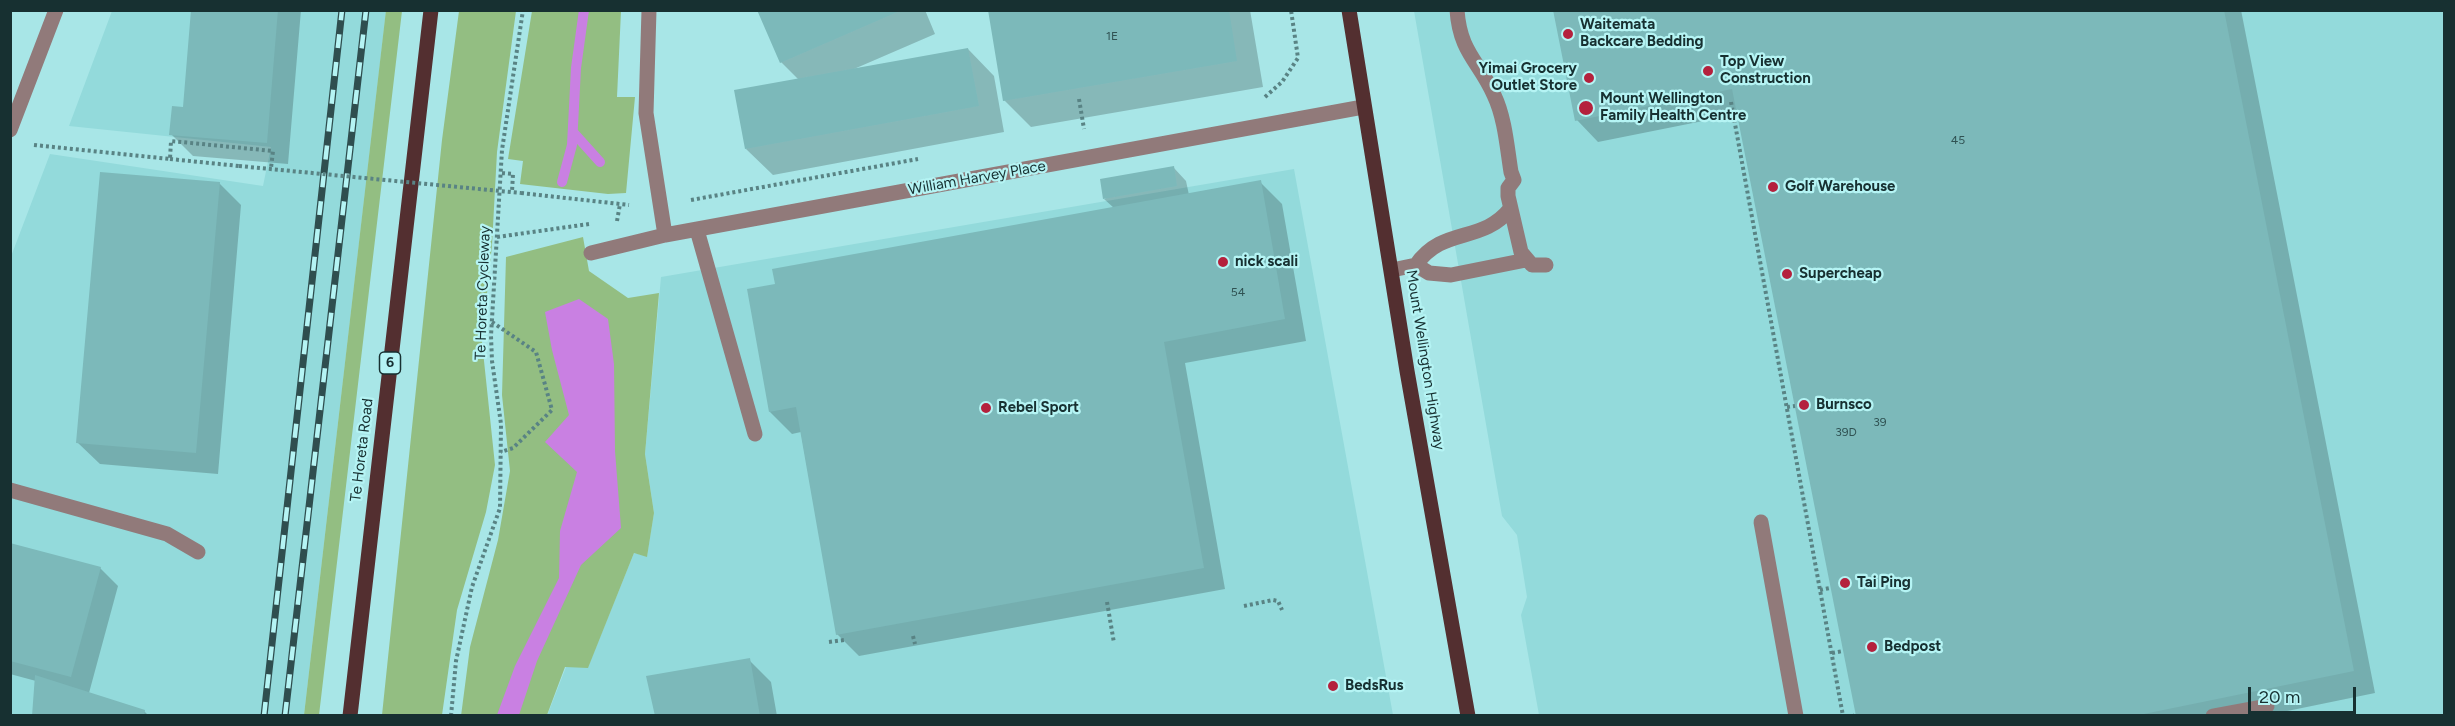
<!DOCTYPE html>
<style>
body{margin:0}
#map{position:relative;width:2455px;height:726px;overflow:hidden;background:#a8e6e7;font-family:Figtree,sans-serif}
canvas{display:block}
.frame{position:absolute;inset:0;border:12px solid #173031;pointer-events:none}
.scale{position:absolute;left:2248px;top:687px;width:108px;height:27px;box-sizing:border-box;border:3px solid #173031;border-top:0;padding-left:8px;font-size:18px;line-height:21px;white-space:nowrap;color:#173031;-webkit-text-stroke:4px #b5f4f4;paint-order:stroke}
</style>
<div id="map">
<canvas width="2455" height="726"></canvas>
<div class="frame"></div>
<div class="scale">20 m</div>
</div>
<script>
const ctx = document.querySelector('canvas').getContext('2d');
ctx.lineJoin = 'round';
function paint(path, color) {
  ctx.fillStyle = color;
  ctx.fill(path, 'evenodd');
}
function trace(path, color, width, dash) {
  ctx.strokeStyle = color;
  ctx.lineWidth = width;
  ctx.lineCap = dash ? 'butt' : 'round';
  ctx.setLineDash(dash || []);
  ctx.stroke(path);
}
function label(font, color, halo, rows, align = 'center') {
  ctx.font = font + ' Figtree,sans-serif';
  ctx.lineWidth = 4.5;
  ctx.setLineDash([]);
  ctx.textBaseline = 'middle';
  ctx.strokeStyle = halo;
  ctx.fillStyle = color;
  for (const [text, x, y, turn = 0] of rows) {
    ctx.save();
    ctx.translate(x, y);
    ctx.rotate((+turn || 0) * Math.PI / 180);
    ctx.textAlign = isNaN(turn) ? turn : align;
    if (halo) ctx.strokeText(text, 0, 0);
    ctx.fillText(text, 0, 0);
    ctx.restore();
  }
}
const built = new Path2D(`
 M112 11H386L304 715H11L10 259 50 154 263 186 271 147 69 126Z
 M1414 11H2444V715H1539L1521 615 1527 597 1517 535 1502 516Z
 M1294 169 1393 715 547 716 566 667H588L634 553 647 556 654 513 645 454 661 277Z`);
const green = new Path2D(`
 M386 10 402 11 319 715H304Z
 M459 11H516L497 152 492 245 482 342 495 465 486 512 457 610 442 715H382L442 140Z
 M532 11H621L617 97H635L626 193 608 194 520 184 523 161 508 159Z
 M583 237 589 271 628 298 659 293 645 454 654 513 647 557 634 553 588 668 565 667 547 715 461 716 470 647 498 540 510 471 502 395 506 257Z`);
const water = new Path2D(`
 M579 299 608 319 614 364 615 451 621 528 581 565 537 661 519 715H497L515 666 559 578 560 531 577 472 545 442 569 415 552 350 545 312Z`);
const shadow = new Path2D(`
 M193 10H301L288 164 193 156 171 134 185 109Z
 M759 10H925L935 34 854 69 968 49 994 76 1004 132 773 175 746 149 799 80 781 62Z
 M997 10H1250L1263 87 1031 127 1004 100Z
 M1555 10H2241L2375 693 2263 716H1857L1738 114 1598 142 1577 120Z
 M1174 168 1186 181 1189 195 1260 182 1282 204 1306 341 1185 363 1225 589 859 656 837 634 801 432 792 434 770 412 777 285 1114 208 1104 199Z
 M219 183 241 205 218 474 100 464 78 443Z
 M10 545 100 568 118 586 89 693 144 711 149 716H33L36 681 10 674Z
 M749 660 771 682 777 716H656Z`);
const stream = new Path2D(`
 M573 132 600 162
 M562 182 572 145 576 68 584 10`);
const building = new Path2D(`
 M191 10H278L267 143 169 135 172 106 183 107Z
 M757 10H902L780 63Z
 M988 10H1229L1237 61 1003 101Z
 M1553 10H2224L2354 671 2134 716H1856L1732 89 1575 121Z
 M968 48 979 106 745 149 734 90Z
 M1174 166 1177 186 1103 199 1100 179Z
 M100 172 220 182 196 453 76 443Z
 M1261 180 1285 319 1164 342 1204 568 836 635 796 407 769 412 747 289 775 284 772 269Z
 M10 543 101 567 71 677 10 661Z
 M750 658 760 716H655L646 676Z
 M35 675 145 710 144 716H32Z`);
const path = new Path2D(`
 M1265 97 1282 82 1298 58 1291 10
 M1079 99 1084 129
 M1731 102 1843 716
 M34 145 170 159 171 141 273 151 271 168
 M170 159 239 166
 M502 173 513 174 512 192
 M521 193 629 205
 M691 200 918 159
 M617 221 620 204
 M497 237 589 224
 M492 322 536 352 552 410 513 448 501 452
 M1787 407 1795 406
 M1820 590 1830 588
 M1107 602 1114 643
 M1244 606 1273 600 1278 601 1282 610
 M913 636 915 644
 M829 642 844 640
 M1832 653 1843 651
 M451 716 456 661 472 587 500 508 501 424 492 361 491 336 502 150 523 10
 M1854 716 1855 715`);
const minor = new Path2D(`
 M649 10 646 113 665 235
 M1457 10C1460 53 1479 61 1494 95 1505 118 1507 147 1511 172L1514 180 1508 188V196L1521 252 1532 265H1546
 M10 130 56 10
 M697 230 755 434
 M591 253 665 235 1363 107
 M1416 265 1429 273 1451 275 1526 260
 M1392 270 1416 265C1443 226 1482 244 1510 209
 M10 490 167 534 198 552
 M1761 522 1796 716
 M2213 716 2267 706`);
const major = new Path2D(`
 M1349 10 1407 371 1468 716
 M350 716 431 10`);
const rail = new Path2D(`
 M264 716 342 10
 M285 716 366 10`);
const pathBridge = new Path2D(`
 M239 166 521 193`);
const markers = [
 [1568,34,6,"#b4213d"],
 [1708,71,6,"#b4213d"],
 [1589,78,6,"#b4213d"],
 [1586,108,8,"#b4213d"],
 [1773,187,6,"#b4213d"],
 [1223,262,6,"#b4213d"],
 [1787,274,6,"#b4213d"],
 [1804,405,6,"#b4213d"],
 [986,408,6,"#b4213d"],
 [1845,583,6,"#b4213d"],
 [1872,647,6,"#b4213d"],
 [1333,686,6,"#b4213d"]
];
const numberNames = [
 ["1E",1112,36],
 ["45",1958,140],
 ["54",1238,292],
 ["39",1880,422],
 ["39D",1846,432]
];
const shields = [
 [390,363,21]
];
const shieldNames = [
 ["6",390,363]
];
const poiNames = [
 ["Waitemata",1580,25],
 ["Backcare Bedding",1580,42],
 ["Top View",1720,62],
 ["Construction",1720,79],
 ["Yimai Grocery",1577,69,"right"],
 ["Outlet Store",1577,86,"right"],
 ["Mount Wellington",1600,99],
 ["Family Health Centre",1600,116],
 ["Golf Warehouse",1785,187],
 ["nick scali",1235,262],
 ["Supercheap",1799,274],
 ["Burnsco",1816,405],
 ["Rebel Sport",998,408],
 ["Tai Ping",1857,583],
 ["Bedpost",1884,647],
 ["BedsRus",1345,686]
];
const streetNames = [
 ["William Harvey Place",977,178,-10],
 ["Te Horeta Cycleway",483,293,-88],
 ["Mount Wellington Highway",1425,360,81],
 ["Te Horeta Road",362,450,-83]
];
paint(built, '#93dadb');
paint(green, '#93be82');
paint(water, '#c980e2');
paint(shadow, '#0003');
trace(stream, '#c980e2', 10);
paint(building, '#7cb9ba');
trace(path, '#598384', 4, [3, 3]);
trace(minor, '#917a7a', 15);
trace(major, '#532f30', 15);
trace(rail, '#2f4e4f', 7);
trace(rail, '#b5f4f4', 4.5, [14]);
trace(pathBridge, '#598384', 4, [3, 3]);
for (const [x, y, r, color] of markers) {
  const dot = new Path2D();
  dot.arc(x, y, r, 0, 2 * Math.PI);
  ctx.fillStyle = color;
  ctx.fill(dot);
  trace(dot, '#b5f4f4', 2);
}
label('12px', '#305253', null, numberNames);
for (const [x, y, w] of shields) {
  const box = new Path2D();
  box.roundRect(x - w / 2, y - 11, w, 22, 4.5);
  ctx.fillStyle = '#b5f4f4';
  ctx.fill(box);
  trace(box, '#173031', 1.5);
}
label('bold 14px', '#173031', null, shieldNames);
label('bold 15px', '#173031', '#b5f4f4', poiNames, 'left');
label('15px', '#173031', '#b5f4f4', streetNames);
</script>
